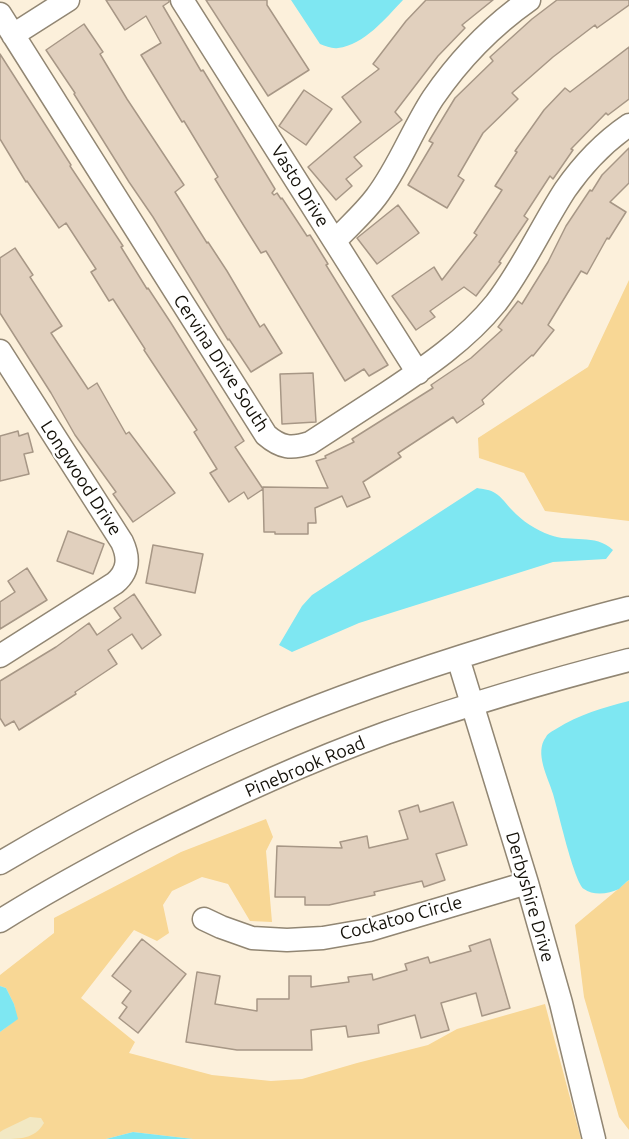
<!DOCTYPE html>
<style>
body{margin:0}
canvas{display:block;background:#fcf0db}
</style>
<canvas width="629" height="1139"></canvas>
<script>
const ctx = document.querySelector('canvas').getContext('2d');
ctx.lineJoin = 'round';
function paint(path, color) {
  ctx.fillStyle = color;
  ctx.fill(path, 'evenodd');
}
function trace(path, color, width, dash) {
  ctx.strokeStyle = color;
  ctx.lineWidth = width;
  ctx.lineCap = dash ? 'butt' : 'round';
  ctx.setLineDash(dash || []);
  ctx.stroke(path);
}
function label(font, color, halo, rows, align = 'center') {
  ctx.font = font + ' Ubuntu,sans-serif';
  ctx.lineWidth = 4.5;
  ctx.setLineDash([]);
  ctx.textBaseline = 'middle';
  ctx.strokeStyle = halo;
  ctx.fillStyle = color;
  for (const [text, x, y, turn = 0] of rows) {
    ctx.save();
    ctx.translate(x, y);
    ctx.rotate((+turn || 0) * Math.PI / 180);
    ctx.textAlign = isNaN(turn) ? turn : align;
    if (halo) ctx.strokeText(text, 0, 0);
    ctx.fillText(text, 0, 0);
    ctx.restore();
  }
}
const green = new Path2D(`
 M629 280V521L545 511 524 473 479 458 478 438 588 367Z
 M266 819 273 837 266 851 272 922 250 921 228 884 202 877 172 891 163 905 169 933 157 941 134 930 81 998 135 1042 129 1053 212 1075 271 1081 302 1079 357 1063 428 1045 457 1029 545 1004 581 1139H193L133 1132 106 1139H0V1032L17 1019 14 1004 6 988 0 986V975L54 933V918L181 852Z
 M629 880V1130L619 1117 584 997 575 925Z`);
const sand = new Path2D(`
 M30 1117 41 1118 44 1123C35 1139 20 1139 0 1139V1132L3 1130Z`);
const water = new Path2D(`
 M291 0H403C386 18 364 45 338 48 332 49 326 46 320 44Z
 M477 488C483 489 491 490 495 493 501 496 507 505 512 510 522 521 536 530 550 535 571 543 595 533 613 550L606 559 553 562 359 623 292 652 279 645 302 606 312 595Z
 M629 701V880C626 882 622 886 619 889 609 894 593 896 584 889 574 882 558 810 553 794 548 777 534 753 546 737 548 733 553 731 556 729 580 714 602 708 629 701Z
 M0 986 6 988 14 1004 18 1019 0 1032Z
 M133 1132 193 1139H106Z`);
const building = new Path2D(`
 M106 0H169V2L163 6 201 71 203 70 275 189 272 193 274 195 277 193 281 199 282 198 307 236 310 235 328 264 326 265 388 365 369 376 364 369 345 381 266 251 261 253 244 226 215 179 218 177 184 121 182 122 141 55 161 43 146 16 125 30Z
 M206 0H267V5L309 70 268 96Z
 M426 0H493L462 25 465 28 438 56 395 112 402 120 354 157 362 166 346 179 352 186 336 200 308 167 361 122 342 97 379 69 373 64 406 21Z
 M557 0H629V5L597 28 595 25 553 57 512 93 518 99 483 133 458 176 464 180 447 208 408 185 433 143 429 141 455 98 493 61 490 57 532 19Z
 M84 24 103 52 100 54 127 99 184 185 175 192 207 243 208 242 227 271 260 327 264 324 282 353 251 372 229 339 228 340 153 217 129 182 74 94 75 93 46 50Z
 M629 47V99L608 115 606 113 571 149 573 150 553 179 550 176 524 216 528 219 499 262 501 263 476 296 464 287 430 311 435 317 416 330 392 296 434 267 442 280 477 235 474 233 502 190 495 186 517 152 515 151 544 110 565 88 570 92Z
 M0 54 71 165 70 166 123 246 121 247 147 289 148 288 171 323 244 441 235 447 263 489V487L328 488 316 461 326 458 325 456 354 442 352 439 433 388 431 385 471 358 502 330 498 327 518 301 522 304 548 262 566 226 590 190 592 191 602 175 629 148V183L610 202 626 212 609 239 607 238 587 274 581 271 548 325 554 330 533 356 532 355 482 400 484 404 457 423 453 417 398 453 401 457 363 482 370 497 347 507 342 496 315 508 316 523H308V534H275V532H264L263 489 248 499 244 492 229 502 210 473 217 469 194 432 197 430 144 350 145 349 113 299 109 301 91 272 96 269 66 223 59 228 27 181 26 182 0 139Z
 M304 90 332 109 306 145 279 126Z
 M398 205 419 233 377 264 357 238Z
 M15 248 33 275 30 277 62 326 51 333 88 389 97 383 126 434 129 432 175 493 133 522 113 494 116 492 75 435 51 393 0 313V258Z
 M313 373 316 422 282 424 280 374Z
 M18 431 19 436 28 433 33 452 24 454 29 474 0 481V436Z
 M68 531 104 544 93 574 57 561Z
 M153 545 203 554 195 593 146 583Z
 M27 568 47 600 0 629V602L15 592 8 581Z
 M134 594 161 635 142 649 132 634 108 650 117 664 75 692 76 694 19 730 14 721 5 726 0 718V681L56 647 89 623 97 635 121 618 114 608Z
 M453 802 467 845 436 854 445 880 424 887 422 881 374 892 375 895 329 905H305V897H275L277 846 342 848 340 842 367 836 369 848 408 839 399 811 418 805 420 812Z
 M142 939 186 974 138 1033 119 1018 127 1007 122 1003 131 991 112 976Z
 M490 939 510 1008 482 1016 476 993 441 1003 449 1030 421 1038 415 1015 378 1025 379 1033 348 1037 346 1026 311 1030 312 1050H237L186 1042 197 972 220 976 215 1004 257 1011V999H289V976H311V987L349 982 348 977 372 974 373 980 407 970 405 964 428 957 430 963 471 951 469 946Z`);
const minor = new Path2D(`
 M182 0 418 373
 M0 14 266 435C281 448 291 449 310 443 336 426 361 410 387 393 426 367 466 340 496 303 523 268 541 227 565 190 583 164 604 142 629 125
 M13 35 68 0
 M335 241C349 226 364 213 376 197 399 167 412 130 433 98 459 60 492 26 529 0
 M0 351 122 542C129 557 129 571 115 583L0 656
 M458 658 527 883 561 1003 594 1139
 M0 863C86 812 175 766 267 727 342 695 420 669 498 645 541 632 585 619 629 608
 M204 919 221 927 252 938 287 940 323 938 369 930 527 883
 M0 921C46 892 94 866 142 841 221 801 303 763 386 733 466 705 547 681 629 660`);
const streetNames = [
 ["Vasto Drive",300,186,58],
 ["Cervina Drive South",221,363,57],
 ["Longwood Drive",81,478,57],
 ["Pinebrook Road",305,767,-23],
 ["Derbyshire Drive",530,897,74],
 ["Cockatoo Circle",401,918,-15]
];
paint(green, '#f8d795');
paint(sand, '#f2e8c3');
paint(water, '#7ee7f2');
paint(building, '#e1d0be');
trace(building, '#a79786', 1.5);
trace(minor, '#918673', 25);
trace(minor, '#fff', 22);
label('18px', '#131008', '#fff', streetNames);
</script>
